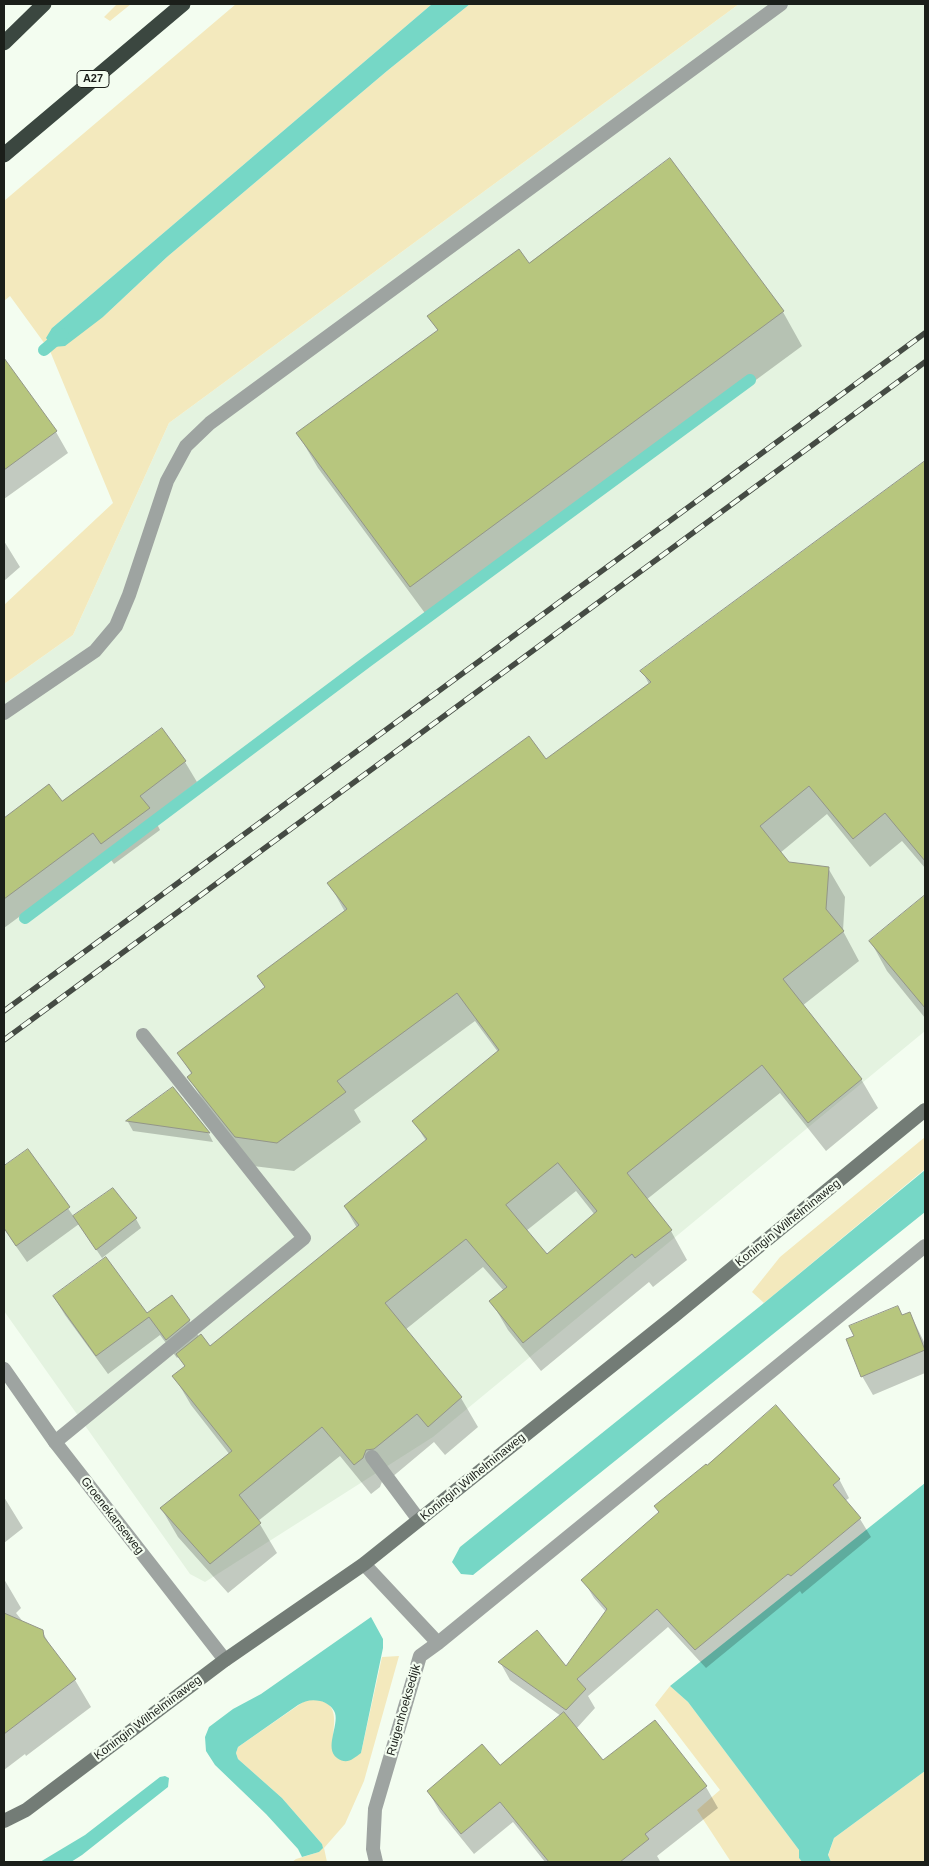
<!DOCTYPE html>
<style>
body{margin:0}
#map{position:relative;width:929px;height:1866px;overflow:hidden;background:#f3fdf0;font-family:Arial,sans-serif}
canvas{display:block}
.frame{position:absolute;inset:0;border:5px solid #1b1f1a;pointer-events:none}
</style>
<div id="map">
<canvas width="929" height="1866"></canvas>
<div class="frame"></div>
</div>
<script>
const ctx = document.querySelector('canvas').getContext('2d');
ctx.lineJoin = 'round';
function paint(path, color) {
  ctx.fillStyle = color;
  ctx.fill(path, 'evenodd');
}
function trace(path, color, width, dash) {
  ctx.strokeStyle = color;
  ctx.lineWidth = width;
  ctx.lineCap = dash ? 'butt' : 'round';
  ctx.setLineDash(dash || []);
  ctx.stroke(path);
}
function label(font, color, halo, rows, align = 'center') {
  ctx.font = font + ' Arial,sans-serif';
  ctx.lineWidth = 4.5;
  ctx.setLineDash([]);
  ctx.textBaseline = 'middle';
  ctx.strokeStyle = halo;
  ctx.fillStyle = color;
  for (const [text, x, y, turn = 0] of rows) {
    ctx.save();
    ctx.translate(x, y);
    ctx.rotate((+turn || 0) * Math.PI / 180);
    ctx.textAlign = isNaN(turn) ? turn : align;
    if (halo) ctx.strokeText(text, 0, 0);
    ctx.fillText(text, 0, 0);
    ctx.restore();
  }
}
const built = new Path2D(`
 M739 4H925V1031L433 1437 205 1582 190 1574 4 1311V684L73 635 169 423Z`);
const green = new Path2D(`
 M117 4H131L110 21 104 17Z
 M236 4H432L52 328 103 317 167 257 387 71 470 4H739L169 423 73 635 4 684V605L113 503 50 351 10 296 4 301V201Z
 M925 1137V1169L764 1303 752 1292 780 1257Z
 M399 1656 364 1781 345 1824 324 1848 327 1862H292L296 1859 319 1852 322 1844 282 1798 238 1759 236 1753 238 1747 306 1700C342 1697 334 1721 332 1746L361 1753 382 1657Z
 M670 1686 688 1702 799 1850V1858L802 1862H731L697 1810 720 1790 655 1705Z
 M925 1771V1862H831L828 1856 834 1838Z`);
const water = new Path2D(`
 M432 4H470L387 71 167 257 103 317 65 346 53 347 46 338 52 328Z
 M925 1170V1212L473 1575 461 1574 452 1562 460 1547 764 1303Z
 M925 1483V1771L834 1838 828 1855 831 1862H802L799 1858V1850L688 1702 670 1686Z
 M371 1617 383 1639V1648L361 1753C353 1759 347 1765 337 1758 324 1748 339 1726 335 1713 333 1707 326 1702 320 1701 311 1699 305 1701 298 1705L238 1747 236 1753 238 1759 282 1798 322 1844 323 1848 319 1852 302 1857 298 1849 266 1814 215 1765 206 1751 205 1737 209 1727 233 1709 261 1694Z
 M165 1776 169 1778 168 1787 82 1855 71 1862H40L85 1835 160 1777Z`);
const shadow = new Path2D(`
 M670 159 783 312 802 346 430 620 318 468 298 434 438 331 429 317 528 264Z
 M4 360 56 432 68 453 4 499Z
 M925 463V868L902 841 870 867 827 814 780 853 788 863 828 868 845 897 843 931 859 961 802 1006 861 1079 878 1108 826 1151 780 1093 646 1200 671 1231 687 1260 653 1287 649 1282 541 1371 508 1330 491 1301 504 1291 483 1267 405 1330 461 1398 478 1427 445 1455 434 1442 391 1478 383 1479 380 1487 371 1494 340 1456 258 1521 277 1553 228 1593 178 1537 161 1508 230 1455 191 1405 174 1376 185 1367 179 1356 177 1358 160 1335 108 1374 65 1315 54 1297 147 1315 189 1320 199 1337 210 1348 357 1228 345 1207 426 1141 414 1121 498 1052 475 1021 354 1110 361 1122 294 1171 253 1166 206 1106 189 1077 192 1075 179 1053 266 989 259 976 345 912 329 883 546 761 649 684 642 671ZM576 1191 595 1215 547 1256 526 1231Z
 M4 541 20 567 4 581Z
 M162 730 185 762 197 782 153 816 160 830 114 864 106 853 4 928V820L49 786 62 803Z
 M925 897V1018L887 971 871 942Z
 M173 1089 209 1134 213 1142 133 1131 128 1122Z
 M28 1151 74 1217 136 1219 141 1228 102 1258 79 1224 27 1262 4 1229V1168Z
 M910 1313 925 1344V1373L873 1395 862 1376 855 1337Z
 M839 1479 849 1498 845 1501 860 1519 871 1537 802 1594 800 1591 706 1668 668 1627 588 1696 595 1708 576 1729 603 1762 706 1787 718 1808 657 1856 660 1861 659 1862H545L513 1822 474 1854 440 1812 428 1791 499 1767 561 1716 510 1680 500 1662 566 1668 606 1612 594 1598 583 1580 659 1513 656 1507Z
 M4 1497 23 1528 4 1543Z
 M4 1579 21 1608 16 1613 24 1623 42 1631 55 1654 75 1680 91 1707 26 1756 25 1754 4 1770Z`);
const stream = new Path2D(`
 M44 350 63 334
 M25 918 368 661 750 380`);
const building = new Path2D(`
 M670 158 784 311 410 587 296 433 438 330 427 316 519 249 529 263Z
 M4 358 57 431 4 470Z
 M925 461V861L885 813 853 839 809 786 760 826 789 862 829 867 826 909 844 931 783 979 862 1079 808 1123 762 1065 627 1173 672 1230 635 1258 632 1254 523 1343 489 1301 507 1287 466 1239 385 1303 462 1397 428 1427 417 1414 374 1449 366 1450 363 1458 354 1465 322 1427 239 1495 261 1523 210 1564 160 1508 232 1451 172 1376 185 1366 176 1354 201 1334 210 1346 359 1225 344 1206 427 1139 412 1121 499 1050 457 993 337 1081 346 1092 277 1143 235 1137 187 1077 192 1073 177 1053 265 987 257 976 347 909 327 883 529 736 546 759 651 682 640 671ZM558 1163 597 1211 547 1254 506 1205Z
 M162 728 186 761 140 796 150 808 101 844 93 833 4 899V818L49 784 62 801Z
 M925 895V1008L869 941Z
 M173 1087 210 1133 126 1121Z
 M28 1149 70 1207 16 1246 4 1228V1166Z
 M113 1188 137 1218 96 1250 73 1216Z
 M106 1257 147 1313 172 1295 190 1320 166 1340 149 1317 96 1356 53 1296Z
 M898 1306 902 1315 910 1312 925 1350 861 1377 846 1339 854 1336 849 1326Z
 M776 1405 840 1479 833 1485 861 1518 791 1576 788 1574 695 1650 657 1609 577 1679 586 1689 566 1710 498 1662 537 1630 566 1666 607 1609 581 1580 659 1512 654 1506 706 1464 707 1465Z
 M4 1613 43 1630 44 1637 76 1679 4 1734Z
 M564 1712 603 1760 655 1720 707 1786 645 1834 649 1839 620 1862H549L500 1802 461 1834 427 1791 482 1744 500 1765Z`);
const service = new Path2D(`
 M4 713 95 651 116 626 129 595 167 481 186 446 210 423 781 4
 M55 1442 304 1238 143 1035
 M372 1457 419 1520`);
const minor = new Path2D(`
 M364 1564 438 1643
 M376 1862 373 1849 375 1809 420 1656 438 1643 925 1246`);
const tertiary = new Path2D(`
 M4 1369 55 1442 225 1660`);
const secondary = new Path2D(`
 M4 1821 26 1810 225 1660 364 1564 674 1316 925 1110`);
const motorway = new Path2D(`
 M4 43 44 4
 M4 155 183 4`);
const rail = new Path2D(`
 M4 1011 925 333
 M4 1040 925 362`);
const shields = [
 [93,79,32]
];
const shieldNames = [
 ["A27",93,79]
];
const streetNames = [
 ["Koningin Wilhelminaweg",788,1223,-39],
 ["Koningin Wilhelminaweg",473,1477,-39],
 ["Groenekanseweg",112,1516,52],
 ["Ruigenhoeksedijk",404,1710,-74],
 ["Koningin Wilhelminaweg",148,1718,-37]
];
paint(built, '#e4f3e0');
paint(green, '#f3e9bd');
paint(water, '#76d7c6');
paint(shadow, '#0003');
trace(stream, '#76d7c6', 12);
paint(building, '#b7c67e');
trace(building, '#939688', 1);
trace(service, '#9ea4a1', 14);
trace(minor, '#9ea4a1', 14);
trace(tertiary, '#9ea4a1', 14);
trace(secondary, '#737c76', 14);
trace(motorway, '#3b4740', 15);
trace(rail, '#454b44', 5.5);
trace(rail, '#f3fdf0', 4, [11]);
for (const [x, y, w] of shields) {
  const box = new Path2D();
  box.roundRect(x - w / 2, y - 8.5, w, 17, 4);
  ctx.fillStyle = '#f3fdf0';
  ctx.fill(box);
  trace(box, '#1b1f1a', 1);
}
label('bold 11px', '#1b1f1a', null, shieldNames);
label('12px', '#1b1f1a', '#f3fdf0', streetNames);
</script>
